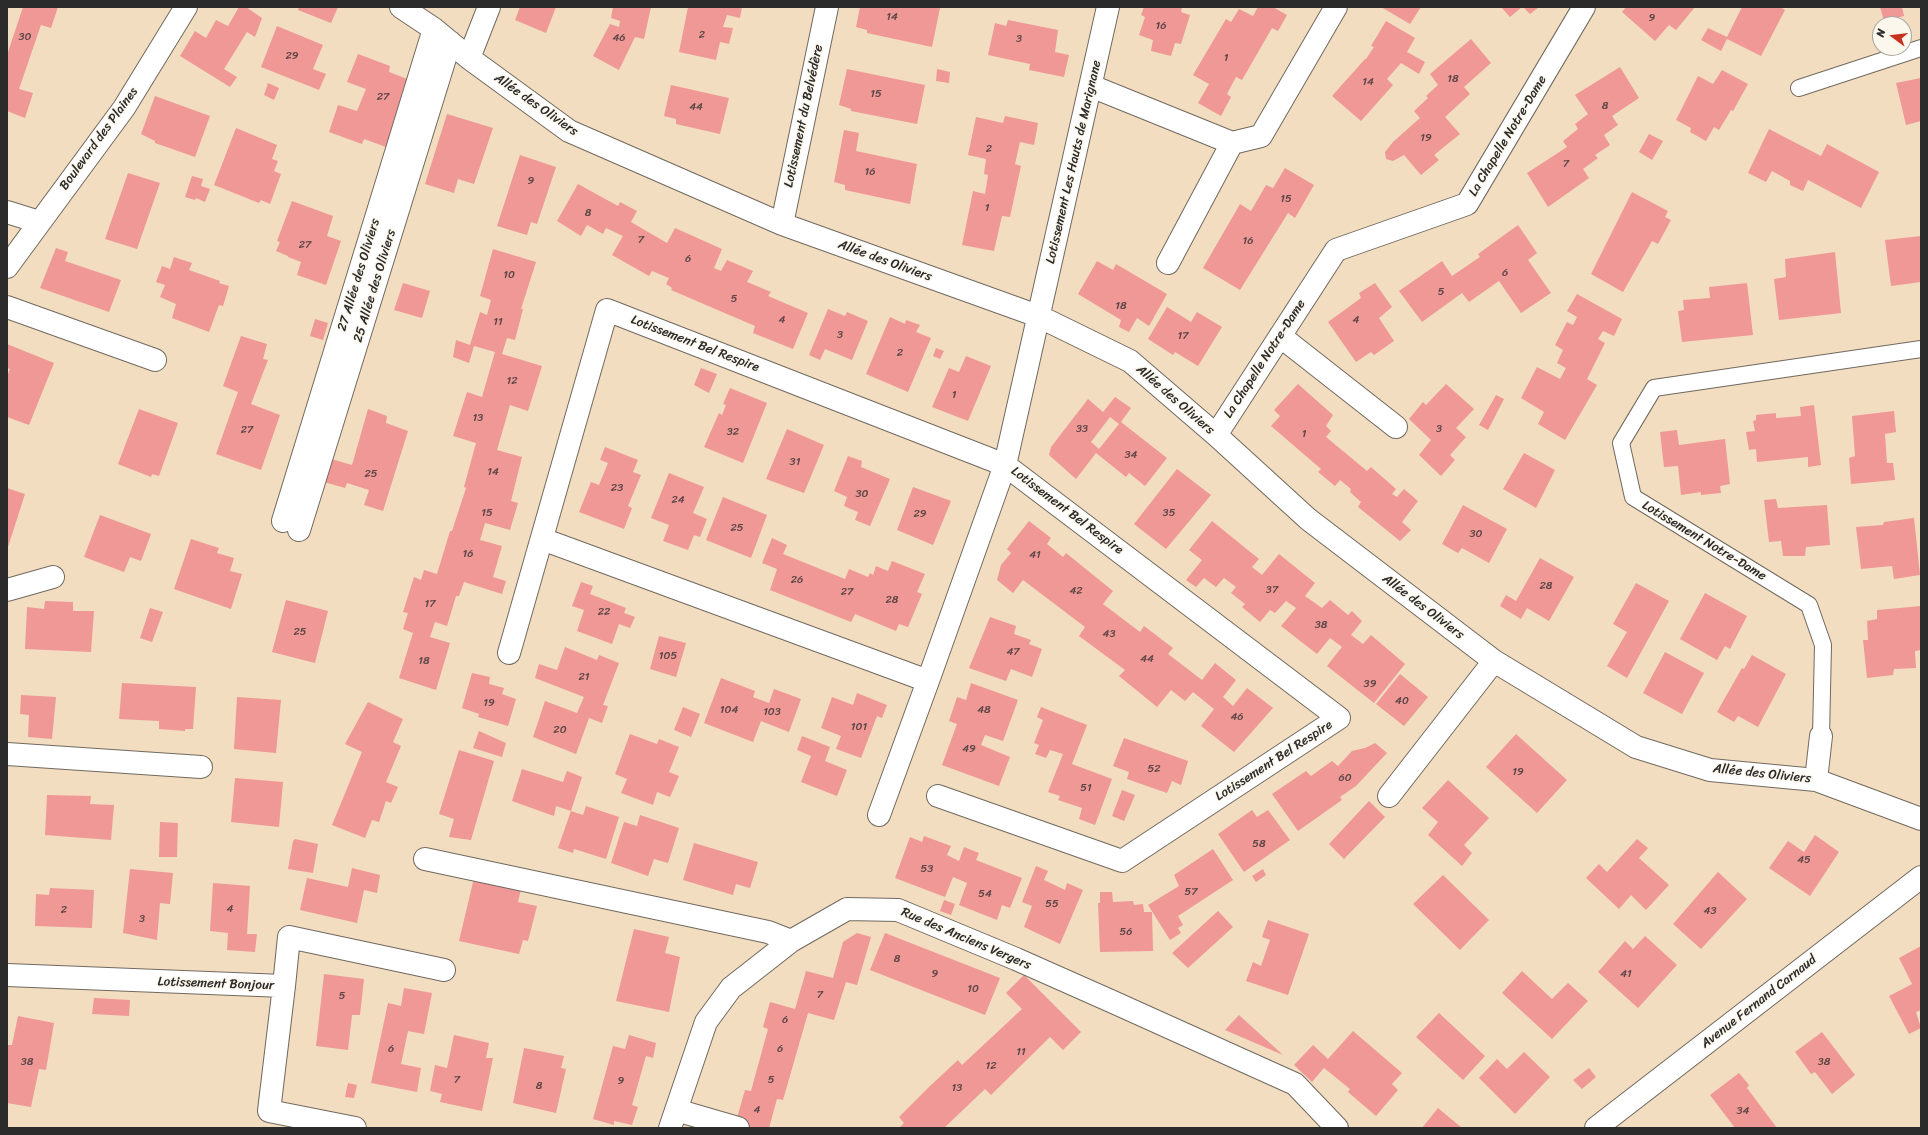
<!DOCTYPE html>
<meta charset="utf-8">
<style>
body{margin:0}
#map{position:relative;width:1928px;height:1135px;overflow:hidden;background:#f2ddc0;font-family:Sriracha,sans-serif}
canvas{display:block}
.frame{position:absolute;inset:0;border:8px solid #2b2b2b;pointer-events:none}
.north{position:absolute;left:1872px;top:16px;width:40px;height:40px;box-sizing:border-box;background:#fbf7ec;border:1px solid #a8a59f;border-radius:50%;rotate:285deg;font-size:11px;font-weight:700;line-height:16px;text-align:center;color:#2b2b2b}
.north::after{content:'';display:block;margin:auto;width:14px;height:18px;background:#c8321e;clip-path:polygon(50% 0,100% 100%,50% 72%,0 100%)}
</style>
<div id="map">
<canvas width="1928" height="1135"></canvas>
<div class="frame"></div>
<div class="north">N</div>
</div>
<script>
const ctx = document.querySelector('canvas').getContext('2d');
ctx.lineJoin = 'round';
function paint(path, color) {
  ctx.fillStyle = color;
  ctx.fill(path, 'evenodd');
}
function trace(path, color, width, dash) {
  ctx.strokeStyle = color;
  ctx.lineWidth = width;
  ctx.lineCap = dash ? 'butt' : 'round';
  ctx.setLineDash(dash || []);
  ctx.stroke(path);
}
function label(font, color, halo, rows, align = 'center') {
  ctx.font = font + ' Sriracha,sans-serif';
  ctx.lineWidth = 3;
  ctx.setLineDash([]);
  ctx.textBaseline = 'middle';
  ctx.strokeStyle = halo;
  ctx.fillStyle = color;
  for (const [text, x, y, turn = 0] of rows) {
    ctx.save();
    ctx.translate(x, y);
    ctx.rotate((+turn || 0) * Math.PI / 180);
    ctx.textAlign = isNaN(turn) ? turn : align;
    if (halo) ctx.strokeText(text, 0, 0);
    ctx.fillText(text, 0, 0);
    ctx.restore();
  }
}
const building = new Path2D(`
 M23 7H58L51 28 41 25 19 89 33 93 25 118 7 111V55Z
 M239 7H246L262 18 255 37 247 32 224 69 237 77 230 87 180 56 195 31 206 38 216 20 228 26Z
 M299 7H338L331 23 298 10Z
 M520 7H556L546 33 515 20Z
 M613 7H651L644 39 635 37 619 70 593 56 610 24 619 27 620 21 611 18Z
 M688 7H742L740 18 727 15 723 27 733 28 729 44 720 42 716 60 679 52Z
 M860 7 940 8 932 47 867 33V30L856 27Z
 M1144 7H1182L1181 12 1190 15 1181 44 1175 43 1171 56 1151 51 1153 40 1139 35 1145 17 1141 15Z
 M1258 7H1273L1287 15 1278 31 1272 28 1242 80 1236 77 1227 94 1231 97 1221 116 1198 103 1209 84 1193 75 1226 19 1231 22 1239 9 1253 16Z
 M1381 7H1421L1410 24Z
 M1501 7H1522L1510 17Z
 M1523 7H1539L1530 14Z
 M1626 7H1695L1676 30 1669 25 1655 41 1622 12Z
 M1742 7H1780L1785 10 1761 56 1727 39 1721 51 1701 40 1708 28 1727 37Z
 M1880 7H1902L1904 16 1884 21Z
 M1008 20 1058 30 1055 52 1069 55 1064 77 1029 70 1030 64 988 55 995 23 1006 26Z
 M1386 21 1415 38 1407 52 1425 62 1419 74 1401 63 1387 79 1393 85 1361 121 1332 96 1365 59H1366L1374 47 1371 46Z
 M277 26 323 45 313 69 326 74 319 90 261 67Z
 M1471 39 1491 63 1464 87 1470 94 1445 117 1460 134 1434 155 1439 160 1421 175 1404 155 1393 161 1386 159 1385 152 1393 142 1420 118 1414 111 1428 98 1426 96 1438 85 1430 74Z
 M358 54 390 66 389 72 410 80 386 147 364 139 362 144 329 132 338 105 357 111 366 89 347 82Z
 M1620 67 1639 98 1612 116 1618 125 1604 135 1610 145 1595 155 1598 158 1583 169 1589 178 1548 207 1527 173 1567 147 1563 141 1578 129 1575 124 1588 114 1575 95Z
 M847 69 925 85 917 124 851 111V109L839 105Z
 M937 69 950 72 949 83 936 81Z
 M1722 70 1748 84 1733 111 1731 110 1719 130 1714 127 1706 141 1690 132 1691 128 1676 120 1698 76 1713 84Z
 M1921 78V121L1906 125 1896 83Z
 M268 83 279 88 274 100 264 95Z
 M671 85 729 98 720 134 676 124V119L664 116Z
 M155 96 210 116 195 157 155 143V141L141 134Z
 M447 114 493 128 474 184 458 179 454 193 425 184Z
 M1005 116 1038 123 1034 145 1020 142 1015 164 1021 166 1010 217 1002 216 994 251 962 245 973 191 985 194 988 175 984 174 986 159 968 155 976 117 1003 123Z
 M236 128 277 145 272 159 278 161 274 171 281 174 270 204 261 200 259 203 214 185Z
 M1769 129 1821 156 1827 144 1879 172 1861 208 1808 180 1803 191 1790 185V181L1772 171 1766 182 1748 173Z
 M844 130 859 133 856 151 917 164 910 204 845 190V185L834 182Z
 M1649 134 1663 141 1652 160 1639 152Z
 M520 155 556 167 537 224 531 222 527 235 497 226Z
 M1285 168 1314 185 1295 218 1288 213 1240 290 1203 268 1240 204 1251 211 1266 185 1273 188Z
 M128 173 160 183 137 249 105 239Z
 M192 176 203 179 201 186 210 189 205 202 196 198 195 200 185 197Z
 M578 184 618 206 620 202 637 211 631 222 667 243 675 228 722 249 714 268 721 271 727 260 753 271 747 282 771 292 768 296 808 313 793 349 753 333 755 326 671 290 672 288 666 284 669 278 652 271 649 276 612 255 623 236 606 228 603 234 587 225 581 236 557 221Z
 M1632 192 1668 211 1665 217 1671 220 1658 244 1652 241 1623 292 1591 274Z
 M292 201 333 216 327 236 341 241 326 285 297 275 301 262 288 257V256L276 251 280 242 277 241Z
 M1518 225 1537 253 1528 260 1551 293 1521 313 1499 281 1469 302 1462 293 1422 322 1399 291 1442 261 1452 276 1480 257 1478 254Z
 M1921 236V282L1891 286 1885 240Z
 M56 248 68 252 65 261 121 280 109 312 40 288Z
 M493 249 536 262 521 309H523L515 340 507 338 502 354 542 366 528 411 510 405 497 450 522 457 511 501 518 503 510 530 485 523 480 540 502 546 493 577 506 581 502 594 464 582 459 596H456L447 626 435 622 430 637 450 643 436 690 399 678 413 633 403 629 408 613 403 612 414 577 421 580 424 570 437 574 450 531H452L466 488 464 487 476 443 453 436 467 392 482 397 495 352 474 346 469 363 453 357 456 340 470 345 480 312 487 315 491 300 480 296Z
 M1835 252 1841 313 1779 320 1774 279 1786 277 1785 259Z
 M174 257 192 263 189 270 220 281 219 283 229 286 223 306 219 305 209 332 172 318 176 304 160 297 165 285 156 282 162 266 170 269Z
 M1097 261 1113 270 1116 264 1167 294 1149 326 1137 318 1129 332 1119 327 1121 320 1078 294Z
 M403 283 430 291 422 318 394 310Z
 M1375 283 1392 307 1379 318 1394 341 1374 355 1371 352 1356 362 1328 322 1361 298 1359 293Z
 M1747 283 1753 335 1682 342 1678 311 1684 310 1683 300 1710 298 1709 287Z
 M1577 294 1622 319 1614 336 1603 331 1598 339 1605 343 1587 379 1597 385 1565 440 1538 424 1544 412 1521 398 1537 367 1560 379 1566 368 1557 363 1563 350 1555 345 1567 322 1573 325 1577 317 1567 311Z
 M1167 307 1191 322 1197 312 1222 327 1198 366 1175 352 1173 355 1148 339Z
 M828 309 845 316 847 312 868 321 852 360 825 349 820 360 809 355Z
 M890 317 905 324 906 320 920 325 916 332 931 338 908 392 866 374Z
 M315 319 328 323 323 340 310 336Z
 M241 336 267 344 263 359 268 360 251 404 280 415 261 470 216 454 238 392 223 386Z
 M7 344 54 363 29 425 7 417V376L10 369 7 368Z
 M936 348 944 351 940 359 933 356Z
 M966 356 991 366 968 421 932 407 949 368 959 372Z
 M701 368 717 374 709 393 694 385Z
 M1298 384 1333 415 1326 426 1331 431 1326 437 1367 471 1371 467 1396 489 1392 494 1397 497 1404 489 1418 501 1402 522 1411 530 1400 541 1358 507 1361 502 1350 492 1351 489 1340 480 1335 486 1318 472 1321 469 1271 426 1280 416 1274 410Z
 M1446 384 1474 409 1456 428 1466 437 1450 455 1455 460 1441 476 1419 455 1431 440 1409 419 1423 402 1426 405Z
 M730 388 767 403 743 463 704 447 719 413 722 415 726 405 723 404Z
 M1496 395 1504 399 1488 430 1479 425Z
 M1115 397 1131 408 1121 422 1167 458 1145 486 1129 473 1126 477 1096 453 1076 479 1049 455 1051 447 1088 399 1103 412ZM1110 417 1119 424 1099 449 1091 442Z
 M1814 405 1821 465 1808 467V457L1757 462 1756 449 1749 450 1746 432 1755 431 1753 421 1756 420V415L1776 413V418L1801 416 1800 407Z
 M139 409 178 423 159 476 152 474 151 477 118 464Z
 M368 409 387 416 386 423 408 431 383 511 364 505 369 490 347 483 345 488 324 482 331 459 352 465Z
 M1894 411 1896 432 1885 434 1887 463H1893L1895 480 1851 484 1849 458 1855 456 1852 416Z
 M787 429 824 445 804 493 766 479Z
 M1677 430 1679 445 1725 439 1730 484 1720 486 1721 493 1701 495V492L1681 495 1678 466 1664 467 1660 432Z
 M605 447 638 460 633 472 641 475 628 506 632 508 624 529 579 512 591 482 599 485 608 463 600 460Z
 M1524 453 1555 470 1536 508 1503 489Z
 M848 456 862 461 861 467 890 479 870 526 855 520 858 512 844 506 847 497 834 491Z
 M1177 469 1211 495 1166 549 1134 524Z
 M669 473 704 487 693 513 707 519 700 537 694 535 688 550 663 541 669 525 651 518Z
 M913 487 951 501 933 545 897 530Z
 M7 488 25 494 7 550Z
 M723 497 767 515 751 558 706 540Z
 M1776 499 1778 508 1827 505 1830 545 1806 547 1805 556H1783L1781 541 1769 542 1764 500Z
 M1463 505 1507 529 1489 563 1462 548 1458 553 1442 544Z
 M100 515 151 534 141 561 130 557 124 572 84 557Z
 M1914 518 1920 575 1894 579 1892 566 1861 569 1856 527 1883 525 1884 522Z
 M1029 521 1051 538 1047 544 1063 557 1066 553 1113 591 1103 604 1140 632 1144 626 1173 648 1168 654 1202 680 1215 663 1236 680 1223 697 1233 706 1247 688 1273 708 1234 752 1201 726 1214 709 1193 692 1185 701 1171 690 1157 707 1119 676 1125 670 1079 636 1085 627 1023 580 1013 593 997 580 1001 565 1011 553 1007 549Z
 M1212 521 1259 559 1252 567 1262 575 1279 554 1315 583 1305 596 1322 608 1330 600 1348 615 1352 611 1362 621 1351 635 1363 644 1371 635 1405 664 1374 703 1327 666 1342 647 1330 638 1317 654 1281 626 1296 608 1286 601 1275 613 1270 610 1260 622 1242 607 1245 604 1231 593 1236 587 1224 578 1216 587 1204 578 1196 587 1186 580 1202 560 1189 550Z
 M772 538 787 545 783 554 845 579 849 569 868 577 870 573 873 575 876 566 888 571 892 561 925 574 917 592 922 594 908 627 899 624 896 631 855 614 851 622 770 590 777 569 762 563Z
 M191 539 219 548 217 553 234 558 230 571 242 574 231 609 174 589Z
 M1540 558 1574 577 1549 621 1527 608 1521 619 1500 606 1506 595 1516 601Z
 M581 582 593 586 590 594 626 608 624 613 635 617 630 628 619 624 612 644 577 631 584 610 572 606Z
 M1636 583 1669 601 1627 678 1607 666 1627 632 1613 624Z
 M1705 593 1747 616 1730 649 1725 646 1717 660 1680 639Z
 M286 600 328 611 315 663 272 652Z
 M45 601 73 602V611H94L91 652 25 649 27 607 44 609Z
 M1921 606V650L1915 651 1916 668 1894 669 1893 675 1867 678 1863 640H1868L1867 621 1877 619V610Z
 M150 608 163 612 152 642 140 638Z
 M990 617 1016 626 1014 634 1031 640 1029 644 1042 649 1032 677 1011 669 1006 681 969 668Z
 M659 636 686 643 676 677 650 669Z
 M565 647 597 660 599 655 619 663 603 705 608 706 602 723 589 718 576 754 533 737 545 701 577 713 584 697 535 678 539 664 557 670Z
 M1665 652 1704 673 1682 714 1643 693Z
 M1752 655 1786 674 1758 727 1738 716 1734 722 1717 712 1742 668 1744 669Z
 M472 673 490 677 489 684 504 688 502 694 516 699 508 726 478 717 479 714 462 708Z
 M1400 674 1428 697 1404 726 1376 704Z
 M721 678 755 691 753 697 769 703 774 689 801 699 789 732 761 721 753 742 704 723Z
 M122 683 196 687 193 729H185V731L159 729V721L119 719Z
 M971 683 1018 700 1003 741 985 735 981 745 1010 757 999 786 942 765 957 724 949 721 957 697 966 700Z
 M857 693 887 705 882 718 877 716 861 758 836 749 841 736 821 728 832 697 853 705Z
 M21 695 56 697 52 739 28 737 29 715 20 714Z
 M237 697 281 700 276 753 234 749Z
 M368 702 403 719 393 742 401 746 386 782 398 787 391 803 386 801 379 822 372 820 365 838 332 825 362 752 345 744Z
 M683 707 700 714 691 737 674 730Z
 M1041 707 1087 725 1072 764 1112 779 1095 825 1079 819 1082 808 1058 800 1060 796 1048 792 1063 754 1050 750 1046 758 1035 754 1039 745 1034 743 1043 720 1037 717Z
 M479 731 506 743 502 757 473 748Z
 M630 734 657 744 659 739 679 747 669 772 679 776 670 797 657 792 653 805 621 793 627 779 615 774Z
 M1516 734 1567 780 1537 813 1486 767Z
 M802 736 830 747 825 761 847 770 837 796 801 782 811 756 797 750Z
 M1124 738 1188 761 1181 785 1172 781 1167 793 1127 779 1129 772 1113 766Z
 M1375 743 1387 753 1356 786 1340 797 1342 800 1298 831 1272 794 1306 771 1311 776 1332 761 1338 766 1352 751 1365 748Z
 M459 750 494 761 471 840 449 837 454 819 439 814Z
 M522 769 563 782 567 771 582 777 571 811 556 806 554 816 512 801Z
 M235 778 283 782 279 827 231 822Z
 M1448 780 1489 818 1464 845 1472 853 1462 866 1428 835 1438 822 1422 808Z
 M1122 790 1135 795 1124 821 1112 816Z
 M47 795 91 796 90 804 114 805 111 840 45 835Z
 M1369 801 1385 817 1344 859 1329 844Z
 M586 806 619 817 606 859 574 849 573 853 558 848 571 811 583 815Z
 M1252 810 1257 817 1268 810 1290 840 1244 872 1218 834Z
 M640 815 679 828 668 863 654 859 648 876 611 863 624 822 637 826Z
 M160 822 178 823 177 857H159Z
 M1815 835 1839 852 1810 896 1769 868 1788 841 1804 852Z
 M924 836 951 846 947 855 959 861 964 847 979 853 976 860 1022 878 1010 908 1002 905 997 920 959 905 967 883 953 877 945 897 895 878 910 837 922 842Z
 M295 839 318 844 313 873 288 869 293 841Z
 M1637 839 1648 848 1639 858 1669 885 1646 910 1631 895 1619 909 1586 878 1599 864 1607 872Z
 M694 843 758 862 750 888 736 884 733 895 683 880Z
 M1213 849 1233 880 1178 916 1183 925 1178 928 1181 933 1170 940 1148 905 1179 886 1174 875Z
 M1036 866 1048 871 1044 880 1065 890 1067 883 1083 890 1060 944 1024 927 1032 906 1022 902Z
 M352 868 380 875 377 893 364 890 357 923 300 910 307 878 348 887Z
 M130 869 173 873 170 904 160 903 157 940 123 933Z
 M1263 869 1266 875 1256 882 1252 876Z
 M1718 872 1747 899 1701 949 1673 924Z
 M1443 875 1489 920 1460 950 1413 904Z
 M474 878 521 889 518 902 537 906 528 941 523 940 519 954 459 941Z
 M213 883 250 886 247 934H257L255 952 227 950 228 933 210 931Z
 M50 888 94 890 92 928 35 926 36 894 49 895Z
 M1100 892H1112L1113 902 1133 901 1134 905 1143 904 1144 912H1152L1153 951 1100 952 1098 903H1100Z
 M944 900 955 904 951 915 940 911Z
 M1218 911 1233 927 1188 968 1172 953Z
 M1268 920 1309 934 1288 995 1246 981 1253 962 1261 966 1270 940 1262 937Z
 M634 929 669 937 665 953 680 957 669 1012 616 1001Z
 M857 933 871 937 857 985 846 982 834 1020 808 1013 783 1100 777 1099 769 1128H734L745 1090 751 1091 768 1029 763 1027 770 1002 795 1009 806 971 833 978 843 942Z
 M885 933 1000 978 985 1015 870 970Z
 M1645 936 1677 965 1638 1008 1598 972 1625 941 1633 949Z
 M1921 946V1010L1916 1012 1921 1028 1909 1034 1889 996 1912 984 1899 958Z
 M1522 971 1552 999 1568 983 1588 1001 1552 1039 1502 993Z
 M324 974 364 979 360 1015H352L348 1050 316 1046Z
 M1024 975 1081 1032 1063 1050 1050 1037 991 1095 985 1089 944 1128H899L904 1123 899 1117 929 1087 958 1060 962 1065 1022 1009 1006 993Z
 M404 988 432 993 424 1034 408 1031 401 1064 421 1068 417 1092 371 1083 388 1003 401 1006Z
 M94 998 130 1000 129 1016 92 1014Z
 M1439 1013 1485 1056 1463 1080 1416 1037Z
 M1239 1015 1283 1055 1225 1030Z
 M18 1016 54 1023 46 1070 39 1069 31 1107 7 1103V1045H12Z
 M1353 1031 1402 1073 1392 1084 1398 1090 1376 1116 1348 1092 1350 1089 1324 1068 1312 1082 1294 1065 1313 1045 1328 1059Z
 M1822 1032 1855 1075 1832 1094 1815 1072 1811 1074 1795 1052Z
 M454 1035 489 1043 486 1058H493L482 1111 440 1102 442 1094 430 1091 435 1065 447 1068Z
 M629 1035 656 1043 653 1058 646 1056 632 1105 638 1107 632 1125 614 1121V1125L593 1119 613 1046 625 1049Z
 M524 1048 564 1056 561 1068 566 1069 556 1113 513 1103Z
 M1524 1052 1550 1077 1515 1114 1479 1078 1497 1059 1507 1069Z
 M1589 1068 1596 1077 1582 1089 1573 1080Z
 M1739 1073 1749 1085 1747 1088 1777 1128H1735L1710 1095Z
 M348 1083 357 1085 354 1098 345 1097Z
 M1438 1108 1462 1128H1422Z`);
const service = new Path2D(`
 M1799 88 1921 48
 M1821 736 1823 645 1809 605 1633 497 1621 443 1654 388 1921 349`);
const minor = new Path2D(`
 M401 7 434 29 469 58 569 131 782 224 1038 316 1130 361 1216 435 1308 519 1494 661 1636 747 1710 770 1816 780 1921 819
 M469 58 489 7
 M1091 86 1232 143 1261 136 1336 7
 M7 212 39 222
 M782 224 827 7
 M1168 263 1232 143
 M7 267 124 108 186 7
 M7 307 155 360
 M1280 336 1396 427
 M1216 435 1336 250 1467 204 1584 7
 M283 521 434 29
 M299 530 450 42
 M542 539 928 681 1005 465 1108 7
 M7 590 53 577
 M509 653 607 310 1005 465 1339 718 1122 861 938 796
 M7 754 201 767
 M1816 780 1821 736
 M1389 796 1494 661
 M879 815 928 681
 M425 859 768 932 791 941
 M7 975 284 986 269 1111 355 1128
 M284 986 289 937 444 970
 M676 1110 738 1128
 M670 1128 706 1022 731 988 791 941 847 909 898 910 1016 959 1113 1002 1295 1084 1337 1128
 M1596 1128 1921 877`);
const numberNames = [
 ["14",892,17],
 ["9",1652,18],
 ["16",1161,26],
 ["2",702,35],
 ["30",25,37],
 ["46",619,38],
 ["3",1019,39],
 ["29",292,56],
 ["1",1226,58],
 ["18",1453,79],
 ["14",1368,82],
 ["15",876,94],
 ["27",383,97],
 ["8",1605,106],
 ["44",696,107],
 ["19",1426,138],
 ["2",989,149],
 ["7",1566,164],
 ["16",870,172],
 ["9",531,181],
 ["15",1286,199],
 ["1",987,208],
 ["8",588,213],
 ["7",641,240],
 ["16",1248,241],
 ["27",305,245],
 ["6",688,259],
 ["6",1505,273],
 ["10",509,275],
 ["5",1441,292],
 ["5",734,299],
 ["18",1121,306],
 ["4",782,320],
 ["4",1356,320],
 ["11",498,322],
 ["3",840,335],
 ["17",1183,336],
 ["2",900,353],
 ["12",512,381],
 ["1",954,395],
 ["13",478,418],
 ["33",1082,429],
 ["3",1439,429],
 ["27",247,430],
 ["32",733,432],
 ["1",1304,434],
 ["34",1131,455],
 ["31",795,462],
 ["14",493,472],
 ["25",371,474],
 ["23",617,488],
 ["30",862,494],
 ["24",678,500],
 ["15",487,513],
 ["35",1169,513],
 ["29",920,514],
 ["25",737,528],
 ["30",1476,534],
 ["16",468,554],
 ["41",1035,555],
 ["26",797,580],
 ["28",1546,586],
 ["37",1272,590],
 ["42",1076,591],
 ["27",847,592],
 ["28",892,600],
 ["17",430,604],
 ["22",604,612],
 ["38",1321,625],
 ["25",300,632],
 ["43",1109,634],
 ["47",1013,652],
 ["105",668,656],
 ["44",1147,659],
 ["18",424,661],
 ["21",584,677],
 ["39",1370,684],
 ["40",1402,701],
 ["19",489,703],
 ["104",729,710],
 ["48",984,710],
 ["103",772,712],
 ["46",1237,717],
 ["101",859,727],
 ["20",560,730],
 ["49",969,749],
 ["52",1154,769],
 ["19",1518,772],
 ["60",1345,778],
 ["51",1086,788],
 ["58",1259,844],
 ["45",1804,860],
 ["53",927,869],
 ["57",1191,892],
 ["54",985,894],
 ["55",1052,904],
 ["4",230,909],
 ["2",64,910],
 ["43",1710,911],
 ["3",142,919],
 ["56",1126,932],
 ["8",897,959],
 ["9",935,974],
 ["41",1626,974],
 ["10",973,989],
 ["7",820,995],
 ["5",342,996],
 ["6",785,1020],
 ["6",391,1049],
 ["6",780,1049],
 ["11",1021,1052],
 ["38",27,1062],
 ["38",1824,1062],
 ["12",991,1066],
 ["7",457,1080],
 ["5",771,1080],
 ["9",621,1081],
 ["8",539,1086],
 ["13",957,1088],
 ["4",757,1110],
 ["34",1743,1111]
];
const streetNames = [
 ["Allée des Oliviers",536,105,35],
 ["Lotissement du Belvédère",804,116,-78],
 ["La Chapelle Notre-Dame",1508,136,-59],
 ["Boulevard des Plaines",99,139,-54],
 ["Lotissement Les Hauts de Marignane",1074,162,-77],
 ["Allée des Oliviers",885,261,20],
 ["27 Allée des Oliviers",359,275,-73],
 ["25 Allée des Oliviers",375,286,-73],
 ["Lotissement Bel Respire",695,344,21],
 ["La Chapelle Notre-Dame",1265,359,-57],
 ["Allée des Oliviers",1175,400,41],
 ["Lotissement Bel Respire",1067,511,37],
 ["Lotissement Notre-Dame",1704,541,31],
 ["Allée des Oliviers",1423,607,37],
 ["Lotissement Bel Respire",1274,761,-33],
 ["Allée des Oliviers",1762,774,6],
 ["Rue des Anciens Vergers",966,939,23],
 ["Lotissement Bonjour",216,984,2],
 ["Avenue Fernand Carnaud",1759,1002,-38]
];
paint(building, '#ef9896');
trace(service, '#71695f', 18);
trace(minor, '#71695f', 24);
trace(service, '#fff', 16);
trace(minor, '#fff', 22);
label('11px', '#5c4646', null, numberNames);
label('13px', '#2b2b2b', '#fbf7ec', streetNames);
</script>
